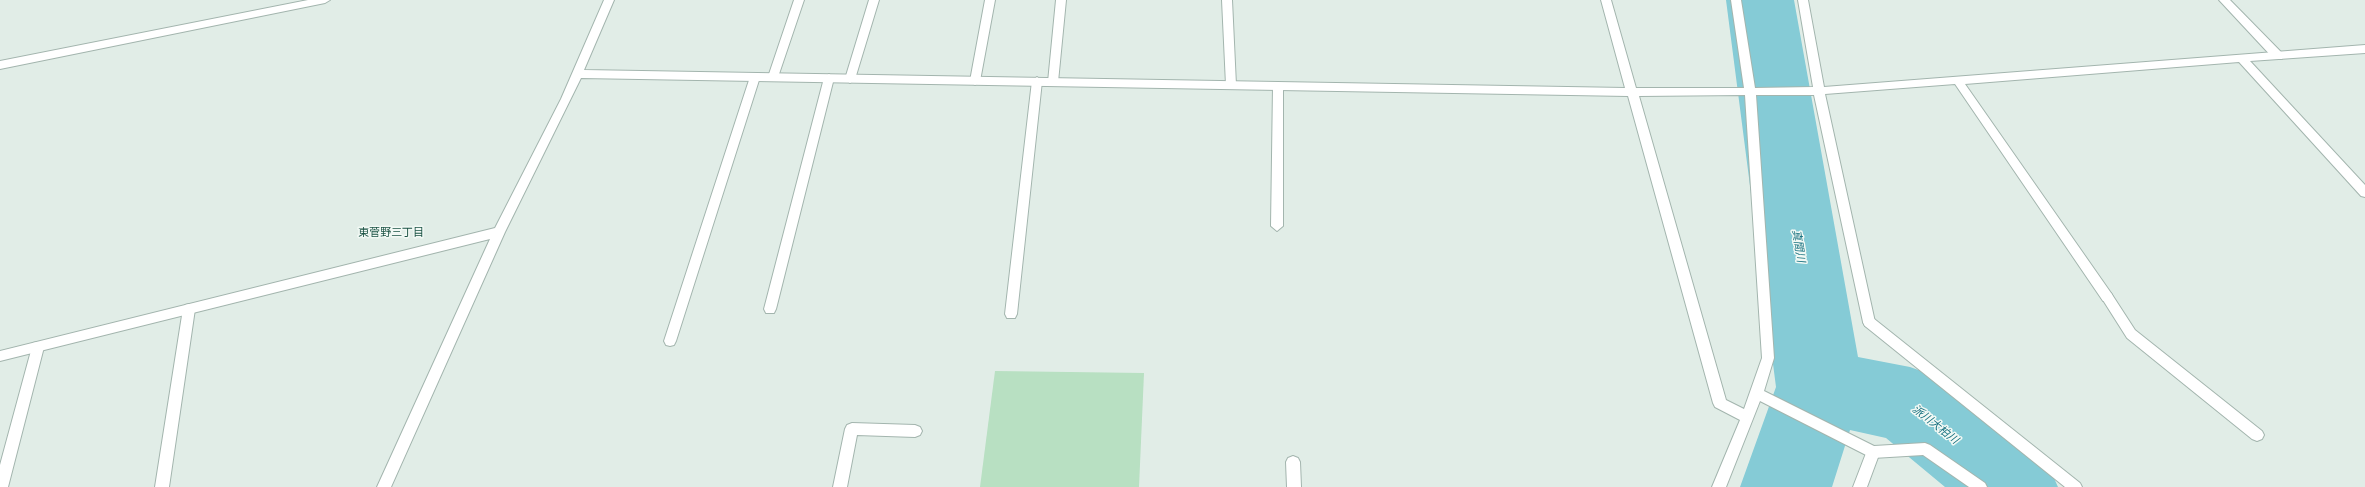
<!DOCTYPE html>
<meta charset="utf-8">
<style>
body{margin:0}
canvas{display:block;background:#e1ede7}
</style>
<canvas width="2365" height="487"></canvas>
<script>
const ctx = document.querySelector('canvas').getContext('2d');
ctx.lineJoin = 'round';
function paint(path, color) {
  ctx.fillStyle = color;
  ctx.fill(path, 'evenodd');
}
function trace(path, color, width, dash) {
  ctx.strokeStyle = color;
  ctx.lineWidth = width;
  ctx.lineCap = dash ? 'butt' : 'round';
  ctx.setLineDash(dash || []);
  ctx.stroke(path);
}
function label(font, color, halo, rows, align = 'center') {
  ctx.font = font + ' "DejaVu Sans","Noto Sans JP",sans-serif';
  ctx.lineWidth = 3;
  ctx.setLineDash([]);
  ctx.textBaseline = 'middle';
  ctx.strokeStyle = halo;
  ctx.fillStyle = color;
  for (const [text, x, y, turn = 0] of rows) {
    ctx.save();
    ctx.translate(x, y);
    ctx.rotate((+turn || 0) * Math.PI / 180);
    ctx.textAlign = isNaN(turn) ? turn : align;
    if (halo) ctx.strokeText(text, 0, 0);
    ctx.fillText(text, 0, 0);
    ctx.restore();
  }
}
const green = new Path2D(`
 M995 371 1144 373 1139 487H980Z`);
const river = new Path2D(`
 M1726 0H1794L1858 357 1910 367 1941 378 2045 458 2058 487H1945L1886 438 1850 430 1832 487H1740L1776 387Z`);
const lane = new Path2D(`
 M308 0H330L325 3 0 69V61Z
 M794 0H804L778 77 773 81 768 77Z
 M869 0H879L855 79 850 83 845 79Z
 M985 0H995L980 81 975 85 970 81Z
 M1056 0H1066L1058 82 1053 86 1048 82Z
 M1222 0H1232L1236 85 1231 89 1226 85Z
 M2219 0H2230L2282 53 2283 56 2282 59H2274Z
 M755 73 760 77 676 341 674 345 670 346 666 345 664 341 750 77Z
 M829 74 834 78 776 309 774 313H766L764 309 824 78Z
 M1037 77 1042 81 1017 314 1015 318H1007L1005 314 1032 81Z
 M1278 82 1283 86V226L1277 231 1271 226 1273 86Z
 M2107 292 2111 293 2135 330 2262 431 2264 435 2262 439 2257 441 2252 439 2127 338 2101 297 2103 293Z
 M189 304 193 305 195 309 169 487H155L183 309 185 305Z
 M1869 317 1873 318 2080 483 2082 487H2065L1865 326 1863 322 1865 318Z
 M38 342 43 343 44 347 8 487H0V465L32 347 33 343Z
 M852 423 915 425 920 427 922 431 920 435 915 437 857 435 847 487H833L845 429 847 425Z
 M1873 446 1878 448 1880 452 1867 487H1853L1868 448Z
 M1293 456 1298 458 1300 462 1301 487H1287L1286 462 1288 458Z`);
const street = new Path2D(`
 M604 0H614L584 70 1625 88 1601 0H1611L1636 88H1744L1731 0H1741L1755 88 1813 87 1798 0H1808L1824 87 2365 45V53L2250 61 2365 185V197L2361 196 2239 62 1965 84 2111 293 2113 297 2111 301H2103L1955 84 1825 94 1875 322 1873 326 1869 327 1865 326 1863 322 1814 95H1756L1774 358 1764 391 1874 446 1925 443 1930 445 1985 483 1987 487H1969L1923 455 1873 458 1868 456 1760 401 1726 487H1712L1740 420 1715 407 1713 403 1628 96 581 78 505 232 391 487H377L490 239 0 361V351L495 228 561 99ZM1745 95 1762 358 1744 409 1726 400 1639 96Z`);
const neighbourhoodNames = [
 ["東菅野三丁目",391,233]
];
const waterNames = [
 ["真間川",1798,246,81],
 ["派川大柏川",1935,425,38]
];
paint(green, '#b8e0c2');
paint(river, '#85cbd6');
trace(lane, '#a3b5ae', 2);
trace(street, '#a3b5ae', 2);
paint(lane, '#fff');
paint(street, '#fff');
label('11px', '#1a5243', '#f2f9f5', neighbourhoodNames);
label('italic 11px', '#16707f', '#f2f9f5', waterNames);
</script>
